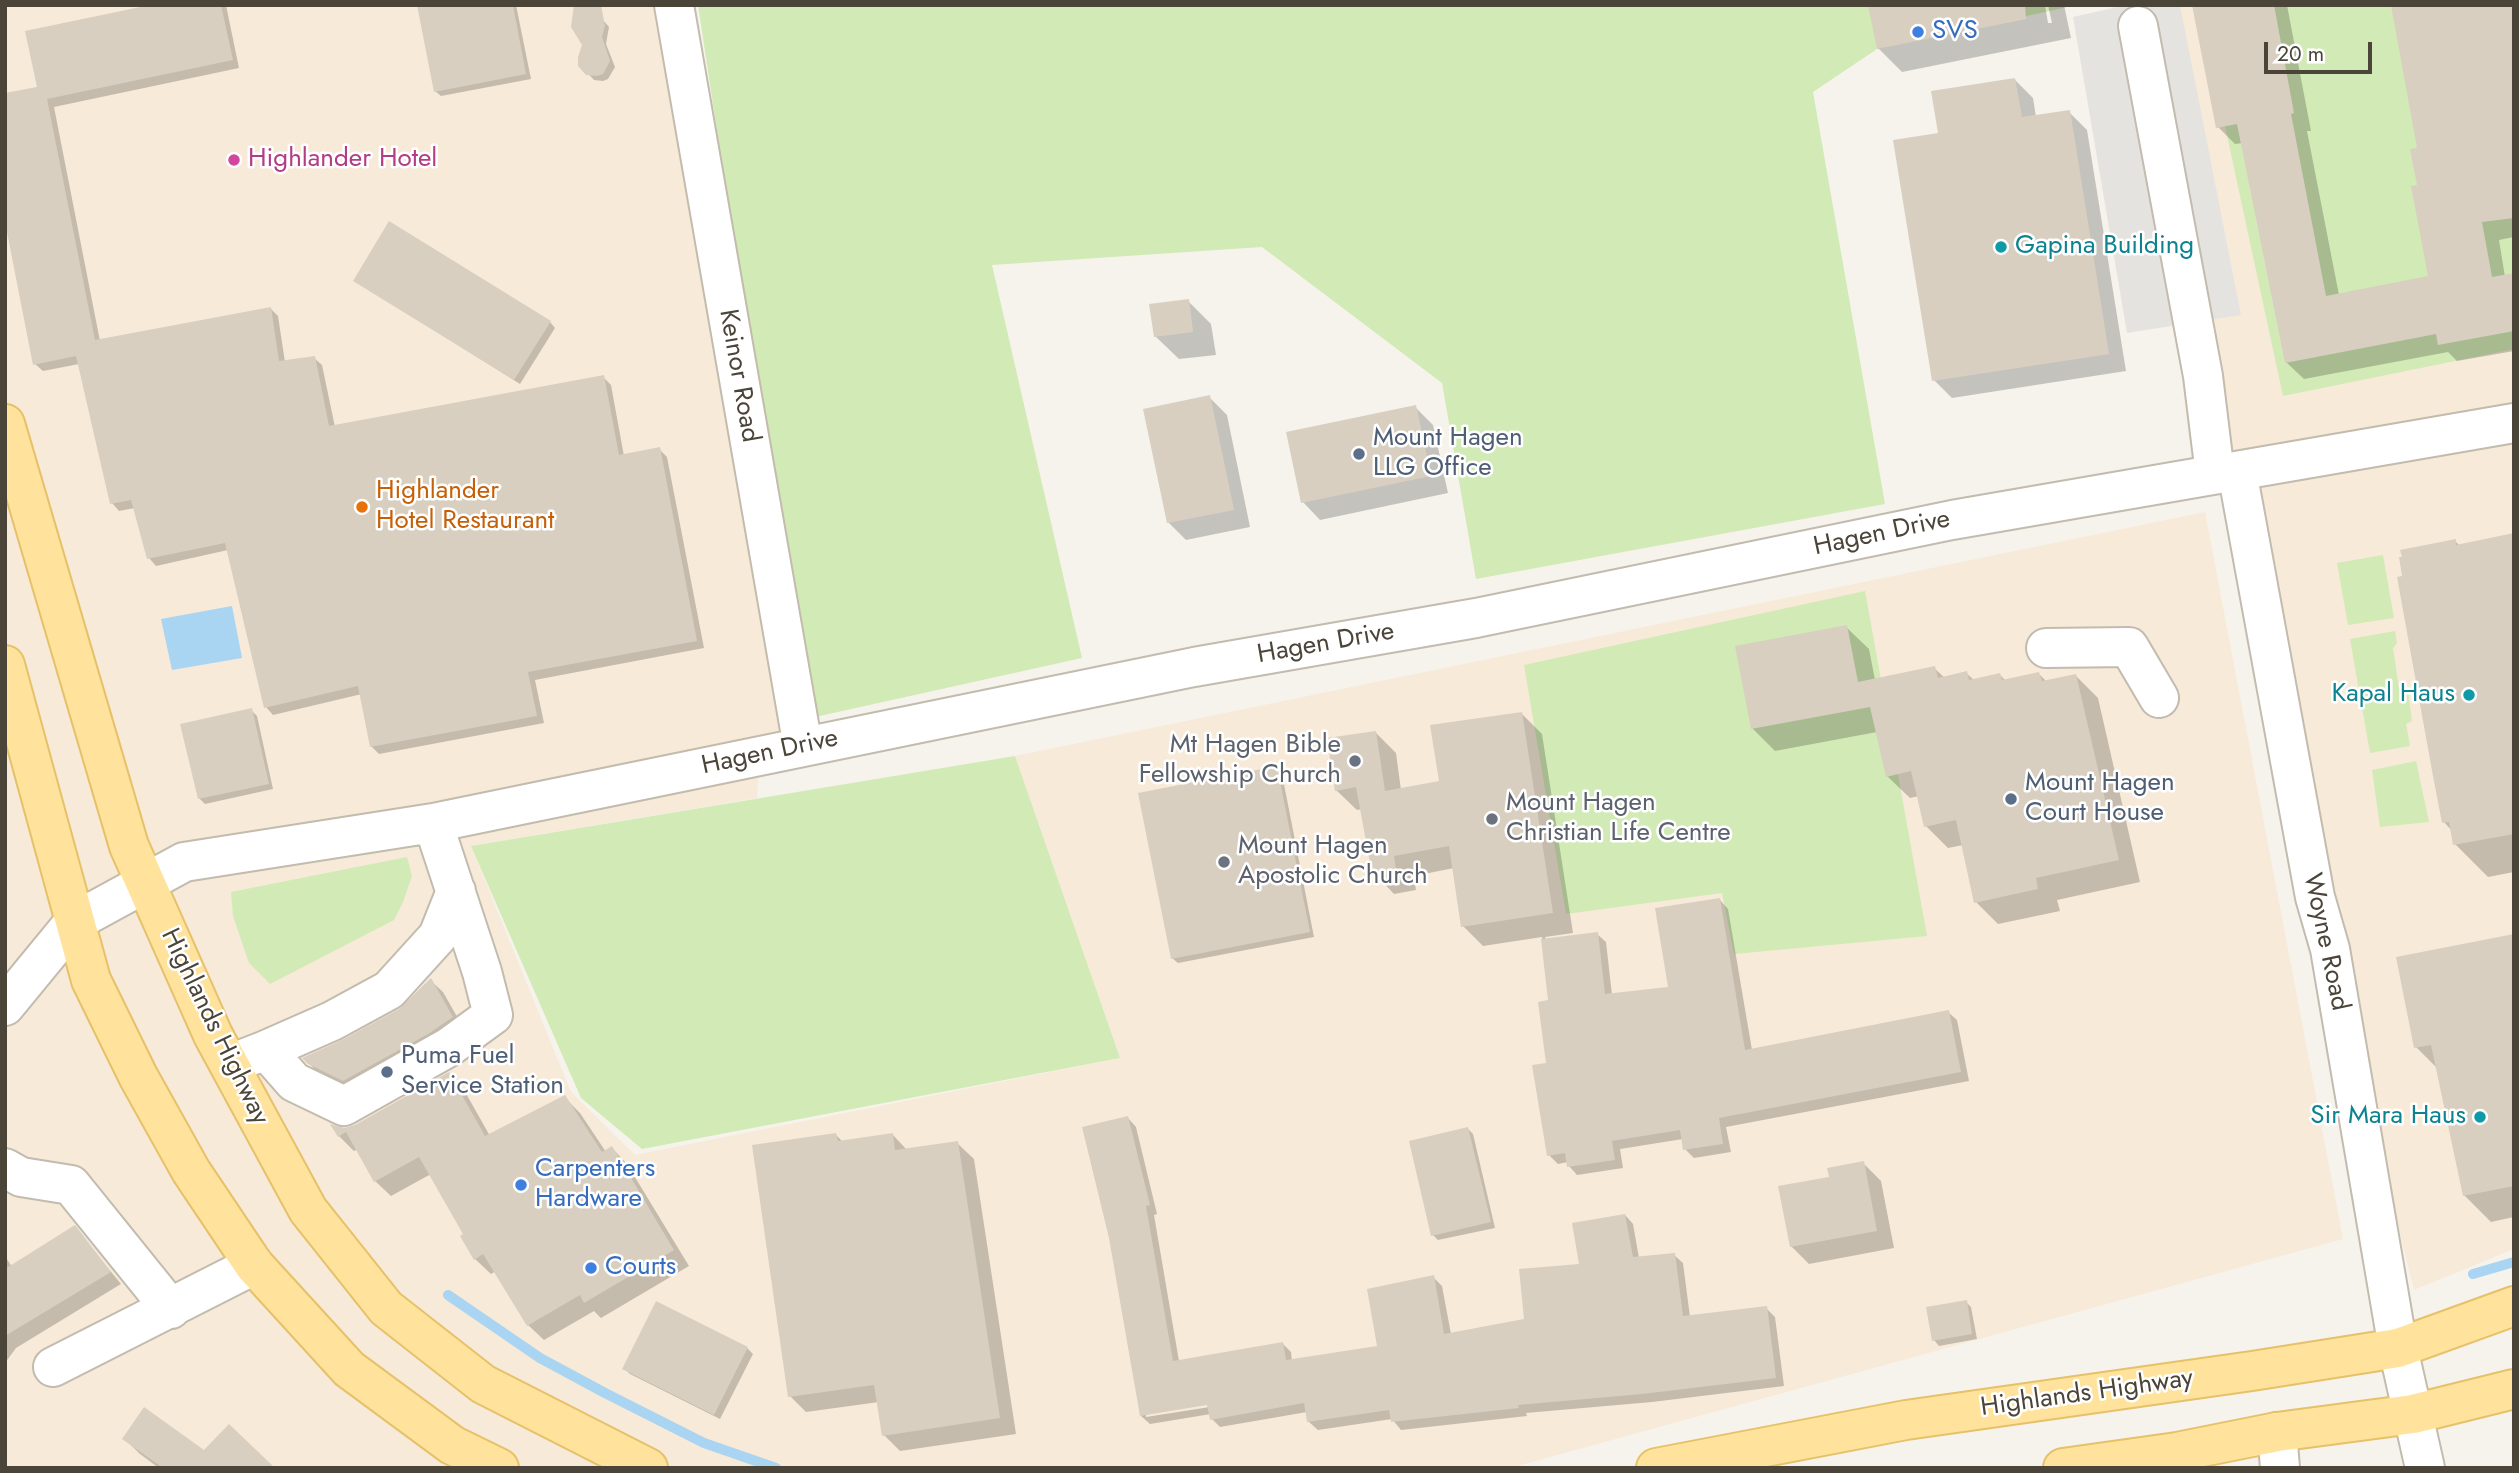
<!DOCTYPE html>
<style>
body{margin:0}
#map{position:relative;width:2519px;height:1473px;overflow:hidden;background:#f6f3ec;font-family:Jost,sans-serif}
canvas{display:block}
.frame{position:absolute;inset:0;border:7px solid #4b4439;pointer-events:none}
.scale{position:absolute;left:2264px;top:42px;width:108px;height:32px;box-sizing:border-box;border:4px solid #4b4439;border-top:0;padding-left:9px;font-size:21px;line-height:24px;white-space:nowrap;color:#4b4439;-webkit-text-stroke:5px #fff;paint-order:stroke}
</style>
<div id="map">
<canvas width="2519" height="1473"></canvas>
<div class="frame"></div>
<div class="scale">20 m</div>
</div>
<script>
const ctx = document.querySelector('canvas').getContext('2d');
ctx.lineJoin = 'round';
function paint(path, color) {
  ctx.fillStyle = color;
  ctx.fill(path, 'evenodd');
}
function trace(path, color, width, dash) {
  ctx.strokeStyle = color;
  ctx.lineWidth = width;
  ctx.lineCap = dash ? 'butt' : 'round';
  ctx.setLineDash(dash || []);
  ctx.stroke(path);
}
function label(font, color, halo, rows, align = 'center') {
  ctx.font = font + ' Jost,sans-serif';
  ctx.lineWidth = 5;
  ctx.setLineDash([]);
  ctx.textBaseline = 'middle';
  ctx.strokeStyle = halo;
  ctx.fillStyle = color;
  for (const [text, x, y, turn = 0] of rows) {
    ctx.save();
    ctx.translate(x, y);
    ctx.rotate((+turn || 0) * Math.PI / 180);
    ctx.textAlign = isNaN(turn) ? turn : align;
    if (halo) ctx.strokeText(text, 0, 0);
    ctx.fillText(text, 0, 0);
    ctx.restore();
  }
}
const commercial = new Path2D(`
 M5 5H674L803 747 759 753 757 798 471 846 571 1092 635 1155 1120 1058 1015 756 2205 512 2343 1239 1510 1468H5Z
 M2111 5H2514V1249L2414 1290 2330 949 2237 471Z`);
const green = new Path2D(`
 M698 5H2077L1877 49 1813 92 1885 504 1476 579 1442 383 1262 247 992 265 1082 658 806 719Z
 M2199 5H2514V349L2283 396Z
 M2383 555 2394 618 2348 625 2337 563Z
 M1865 591 1927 936 1734 954 1722 893 1566 914 1524 665Z
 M2395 631 2397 643 2393 648 2399 688 2408 691 2412 721 2406 724 2410 746 2370 753 2350 639Z
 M1015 756 1120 1058 642 1149 581 1098 471 846Z
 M2416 761 2429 822 2380 827 2372 770Z
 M407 857 412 876 403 902 394 920 270 984 249 963 233 916 231 892Z`);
const parking = new Path2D(`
 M2126 5H2180L2241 315 2127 333 2073 17Z`);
const water = new Path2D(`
 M232 606 242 658 172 670 161 619Z`);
const shadow = new Path2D(`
 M158 5H226L239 68 54 107 100 341 271 309 278 316 285 362 314 358 322 365 335 427 603 377 611 385 624 456 659 449 667 457 704 648 535 680 544 723 379 754 371 746 362 694 273 715 266 707 228 550 156 566 149 558 135 508 119 511 112 503 79 364 43 371 35 364 39 88Z
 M419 5H516L531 79 441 96 435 91Z
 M1869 5H2045L2048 23H2052L2048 5H2064L2071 38 1902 72 1878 48Z
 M2194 5H2287L2311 131H2307L2339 295 2430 277 2419 186V149L2514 5V237L2499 240 2505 277 2514 275V351L2457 361 2448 352 2304 379 2286 362 2243 143 2235 144 2218 127Z
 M597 13 609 27 606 44 615 67 608 79 603 81 594 80 580 65Z
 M2015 80 2033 98 2036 117 2069 112 2087 130 2126 371 1952 398 1934 380Z
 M355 280 550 322 555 328 520 384Z
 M1188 301 1211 324 1216 355 1179 359 1155 336Z
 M1209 397 1227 415 1250 527 1186 540 1168 522Z
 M1415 407 1433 425 1448 493 1320 520 1303 502Z
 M2514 535V872L2488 877 2455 844 2452 831 2444 822 2455 541 2460 546Z
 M1846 627 1869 649 1875 680 1934 668 1945 678 1966 673 1974 680 2000 675 2006 681 2039 674 2047 682 2076 676 2098 698 2140 882 2057 900 2060 911 1998 924 1976 902 1963 845 1948 848 1926 826 1919 796 1910 798 1887 776 1877 732 1775 751 1752 728Z
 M251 710 257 716 273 789 205 804 199 798Z
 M1521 713 1542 734 1573 933 1545 937 1546 940 1597 934 1606 942 1612 995 1670 989 1720 900 1728 909 1752 1050 1948 1012 1957 1020 1969 1081 1726 1127 1731 1152 1694 1158 1685 1149 1683 1139 1620 1149 1623 1168 1577 1175 1569 1166 1568 1162 1558 1164 1549 1155 1548 1064 1550 1002 1542 937 1483 946 1463 926 1454 868 1414 876 1416 890 1394 894 1374 873 1362 809 1357 810 1336 790 1376 733 1396 753 1401 790 1441 782Z
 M1277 768 1282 774 1314 937 1178 963 1172 958Z
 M2514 936V1217L2491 1222 2464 1195 2438 1069 2416 1047Z
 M431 981 443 992 464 1029 356 1092 321 1076 305 1059 401 1011Z
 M449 1074 464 1090 490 1136 565 1098 580 1113 606 1152 612 1148 627 1164 689 1266 601 1318 594 1311 544 1340 528 1325 496 1271 491 1274 475 1259 465 1234 431 1174 391 1196 375 1181 358 1149 354 1151 339 1136 344 1130 355 1127Z
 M1128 1118 1136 1127 1157 1214 1154 1215 1179 1361 1282 1343 1291 1352 1292 1361 1379 1347 1433 1277 1442 1286 1451 1334 1525 1321 1581 1266 1625 1215 1633 1224 1639 1258 1674 1255 1683 1263 1690 1317 1766 1308 1775 1317 1784 1386 1652 1402 1526 1413 1527 1416 1401 1430 1392 1419 1318 1430 1309 1422 1307 1412 1220 1427 1212 1419 1211 1414 1150 1424 1141 1416ZM1216 1402V1406L1146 1417V1414Z
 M1468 1129 1473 1134 1495 1228 1438 1240 1433 1235Z
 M892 1134 907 1150 957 1143 974 1159 1016 1434 900 1451 884 1435 879 1402 806 1412 790 1396 836 1135 843 1142Z
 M1863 1163 1881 1181 1894 1248 1809 1264 1791 1246 1831 1179Z
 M75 1228 121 1284 16 1348 5 1363V1256L12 1267Z
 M1966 1302 1971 1307 1977 1339 1939 1346 1934 1340Z
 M747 1348 753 1354 720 1419 630 1374 625 1369Z
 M125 1439 204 1452 272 1468H159L140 1454Z`);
const stream = new Path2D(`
 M2473 1274 2514 1262
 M448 1295 540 1358 605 1393 704 1443 776 1468`);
const building = new Path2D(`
 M150 5H221L233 60 47 99 95 340 271 307 279 361 315 356 329 426 604 375 619 455 660 447 697 641 528 672 537 716 370 747 358 686 264 708 225 543 147 559 131 500 110 504 76 356 33 365 5 222V93L37 87 25 31Z
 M417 5H513L526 74 434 92Z
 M574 5H601L605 26 602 37 610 61 603 74 597 76 586 75 578 66V57L582 45 571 27Z
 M1868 5H2025L2026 19 1877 49Z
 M2192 5H2274L2294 113 2291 114 2326 296 2428 276 2411 186 2417 185 2410 149 2417 148 2391 5H2514V218L2482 222 2492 277 2514 273V331L2438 345 2436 334 2285 363 2237 124 2216 128Z
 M2015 78 2022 117 2070 110 2109 354 1932 381 1893 140 1938 133 1931 91Z
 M389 221 551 321 514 380 353 281Z
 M1189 299 1193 332 1154 337 1149 304Z
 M1210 395 1234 510 1167 523 1143 409Z
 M1416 405 1431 476 1301 503 1286 432Z
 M2514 533V834L2453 845 2449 822 2442 823 2433 776 2397 577 2402 576 2399 557H2402L2400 550 2456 539V545Z
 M1847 625 1858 682 1935 666 1938 678 1967 671 1969 680 2000 673 2002 680 2039 672 2042 681 2076 674 2119 860 2036 878 2038 889 1974 903 1956 820 1924 827 1911 771 1886 777 1870 707 1751 729 1735 646Z
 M252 708 269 784 198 799 180 724Z
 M1522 712 1553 913 1461 927 1449 846 1394 856 1396 870 1372 874 1356 787 1335 791 1327 738 1376 731 1385 791 1439 781 1430 725Z
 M1277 766 1310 932 1171 959 1138 793Z
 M1720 898 1745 1050 1949 1010 1961 1072 1719 1118 1723 1144 1683 1150 1680 1130 1612 1141 1615 1160 1567 1167 1565 1153 1547 1156 1532 1065 1546 1063 1538 1002 1548 1000 1541 939 1598 932 1605 994 1668 987 1655 908Z
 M2514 934V1186L2463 1196 2431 1045 2414 1048 2396 957Z
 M431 978 453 1017 428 1034 343 1081 308 1064 302 1058 342 1040 399 1009Z
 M449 1072 485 1136 565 1095 602 1152 612 1146 674 1250 584 1303 580 1295 527 1326 483 1254 474 1260 460 1236 463 1234 419 1157 374 1182 346 1132 338 1137 330 1124 344 1128 355 1125Z
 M1128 1116 1150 1205 1146 1206 1173 1361 1283 1342 1286 1360 1377 1346 1367 1289 1434 1275 1444 1334 1524 1319 1519 1269 1579 1264 1572 1223 1625 1214 1633 1257 1675 1253 1683 1316 1767 1306 1776 1378 1642 1394 1518 1405 1519 1408 1391 1422 1389 1410 1307 1422 1304 1403 1210 1420 1207 1405 1140 1416 1109 1238 1082 1127Z
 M1468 1127 1491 1222 1431 1236 1409 1141Z
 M836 1133 838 1141 893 1133 895 1150 958 1141 1000 1418 882 1436 874 1385 788 1397 752 1145Z
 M1864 1161 1877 1231 1790 1247 1778 1186 1829 1177 1827 1168Z
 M75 1225 111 1272 5 1336V1269Z
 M1967 1300 1972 1334 1932 1341 1926 1307Z
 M656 1301 748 1347 714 1415 622 1369Z
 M144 1407 204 1450 229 1424 275 1468H163L122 1439Z`);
const minor = new Path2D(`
 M674 5 803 747
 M2138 26 2203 376 2215 474
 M2237 471 2315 897 2330 949 2398 1348 2425 1468
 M2046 648 2129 647 2159 698
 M5 1006 74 922 184 862 433 823 1194 667 1476 618 1952 520 2514 423
 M266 1050 332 1021 389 990 438 936 456 891
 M230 1064 266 1050 294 1082 344 1106 449 1047 493 1015 482 972 433 823
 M5 1168 21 1177 71 1185 171 1309
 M53 1367 254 1265
 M2277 1432 2280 1468`);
const major = new Path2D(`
 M5 424 129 846 213 1035 308 1210 386 1308 483 1384 648 1468
 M5 665 91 980 138 1076 191 1171 254 1265 349 1369 452 1445 499 1468
 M1656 1468 1906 1420 2252 1371 2398 1348 2514 1306
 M2063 1468 2177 1452 2277 1432 2413 1414 2514 1389`);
const markers = [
 [1918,32,7,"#3f7fe0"],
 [234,160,7,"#d1479c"],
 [2001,247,7,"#0f9aa8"],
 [1359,454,7,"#5c6f8a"],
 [362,507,7,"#e8710a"],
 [2469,695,7,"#0f9aa8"],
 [1355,761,7,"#6b7280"],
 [2011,799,7,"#5c6f8a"],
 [1492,819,7,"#6b7280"],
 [1224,862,7,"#6b7280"],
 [387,1072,7,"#5c6f8a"],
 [2480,1117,7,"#0f9aa8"],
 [521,1185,7,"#3f7fe0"],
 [591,1268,7,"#3f7fe0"]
];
const shopNames = [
 ["SVS",1932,32],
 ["Carpenters",535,1170],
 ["Hardware",535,1200],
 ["Courts",605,1268]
];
const hotelNames = [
 ["Highlander Hotel",248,160]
];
const cultureNames = [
 ["Gapina Building",2015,247,"left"],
 ["Kapal Haus",2455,695],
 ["Sir Mara Haus",2466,1117]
];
const streetNames = [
 ["Keinor Road",738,376,80],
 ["Hagen Drive",1882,534,-12],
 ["Hagen Drive",1326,644,-10],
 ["Hagen Drive",770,753,-12],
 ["Woyne Road",2325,942,78],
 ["Highlands Highway",214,1027,64],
 ["Highlands Highway",2087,1394,-8]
];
const serviceNames = [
 ["Mount Hagen",1373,439],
 ["LLG Office",1373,469],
 ["Mount Hagen",2025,784],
 ["Court House",2025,814],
 ["Puma Fuel",401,1057],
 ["Service Station",401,1087]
];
const foodNames = [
 ["Highlander",376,492],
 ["Hotel Restaurant",376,522]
];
const worshipNames = [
 ["Mt Hagen Bible",1341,746,"right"],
 ["Fellowship Church",1341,776,"right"],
 ["Mount Hagen",1506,804],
 ["Christian Life Centre",1506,834],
 ["Mount Hagen",1238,847],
 ["Apostolic Church",1238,877]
];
paint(commercial, '#f7ead8');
paint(green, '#d2eab5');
paint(parking, '#e5e3e0');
paint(water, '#a9d4f2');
paint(shadow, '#0003');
trace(stream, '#a9d4f2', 10);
paint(building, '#d8cfc1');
trace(minor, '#c2bbae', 42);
trace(major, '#e6c16a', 42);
trace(minor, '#fff', 38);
trace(major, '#ffe39c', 38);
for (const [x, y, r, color] of markers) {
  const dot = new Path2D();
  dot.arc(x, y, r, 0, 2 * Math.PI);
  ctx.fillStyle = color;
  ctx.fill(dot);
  trace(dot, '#fff', 2.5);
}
label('26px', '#366cbe', '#fff', shopNames, 'left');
label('26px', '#b23c85', '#fff', hotelNames, 'left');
label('26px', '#0d838f', '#fff', cultureNames, 'right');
label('26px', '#4b4439', '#fff', streetNames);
label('26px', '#4e5e75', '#fff', serviceNames, 'left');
label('26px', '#c56008', '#fff', foodNames, 'left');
label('26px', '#5b616d', '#fff', worshipNames, 'left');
</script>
